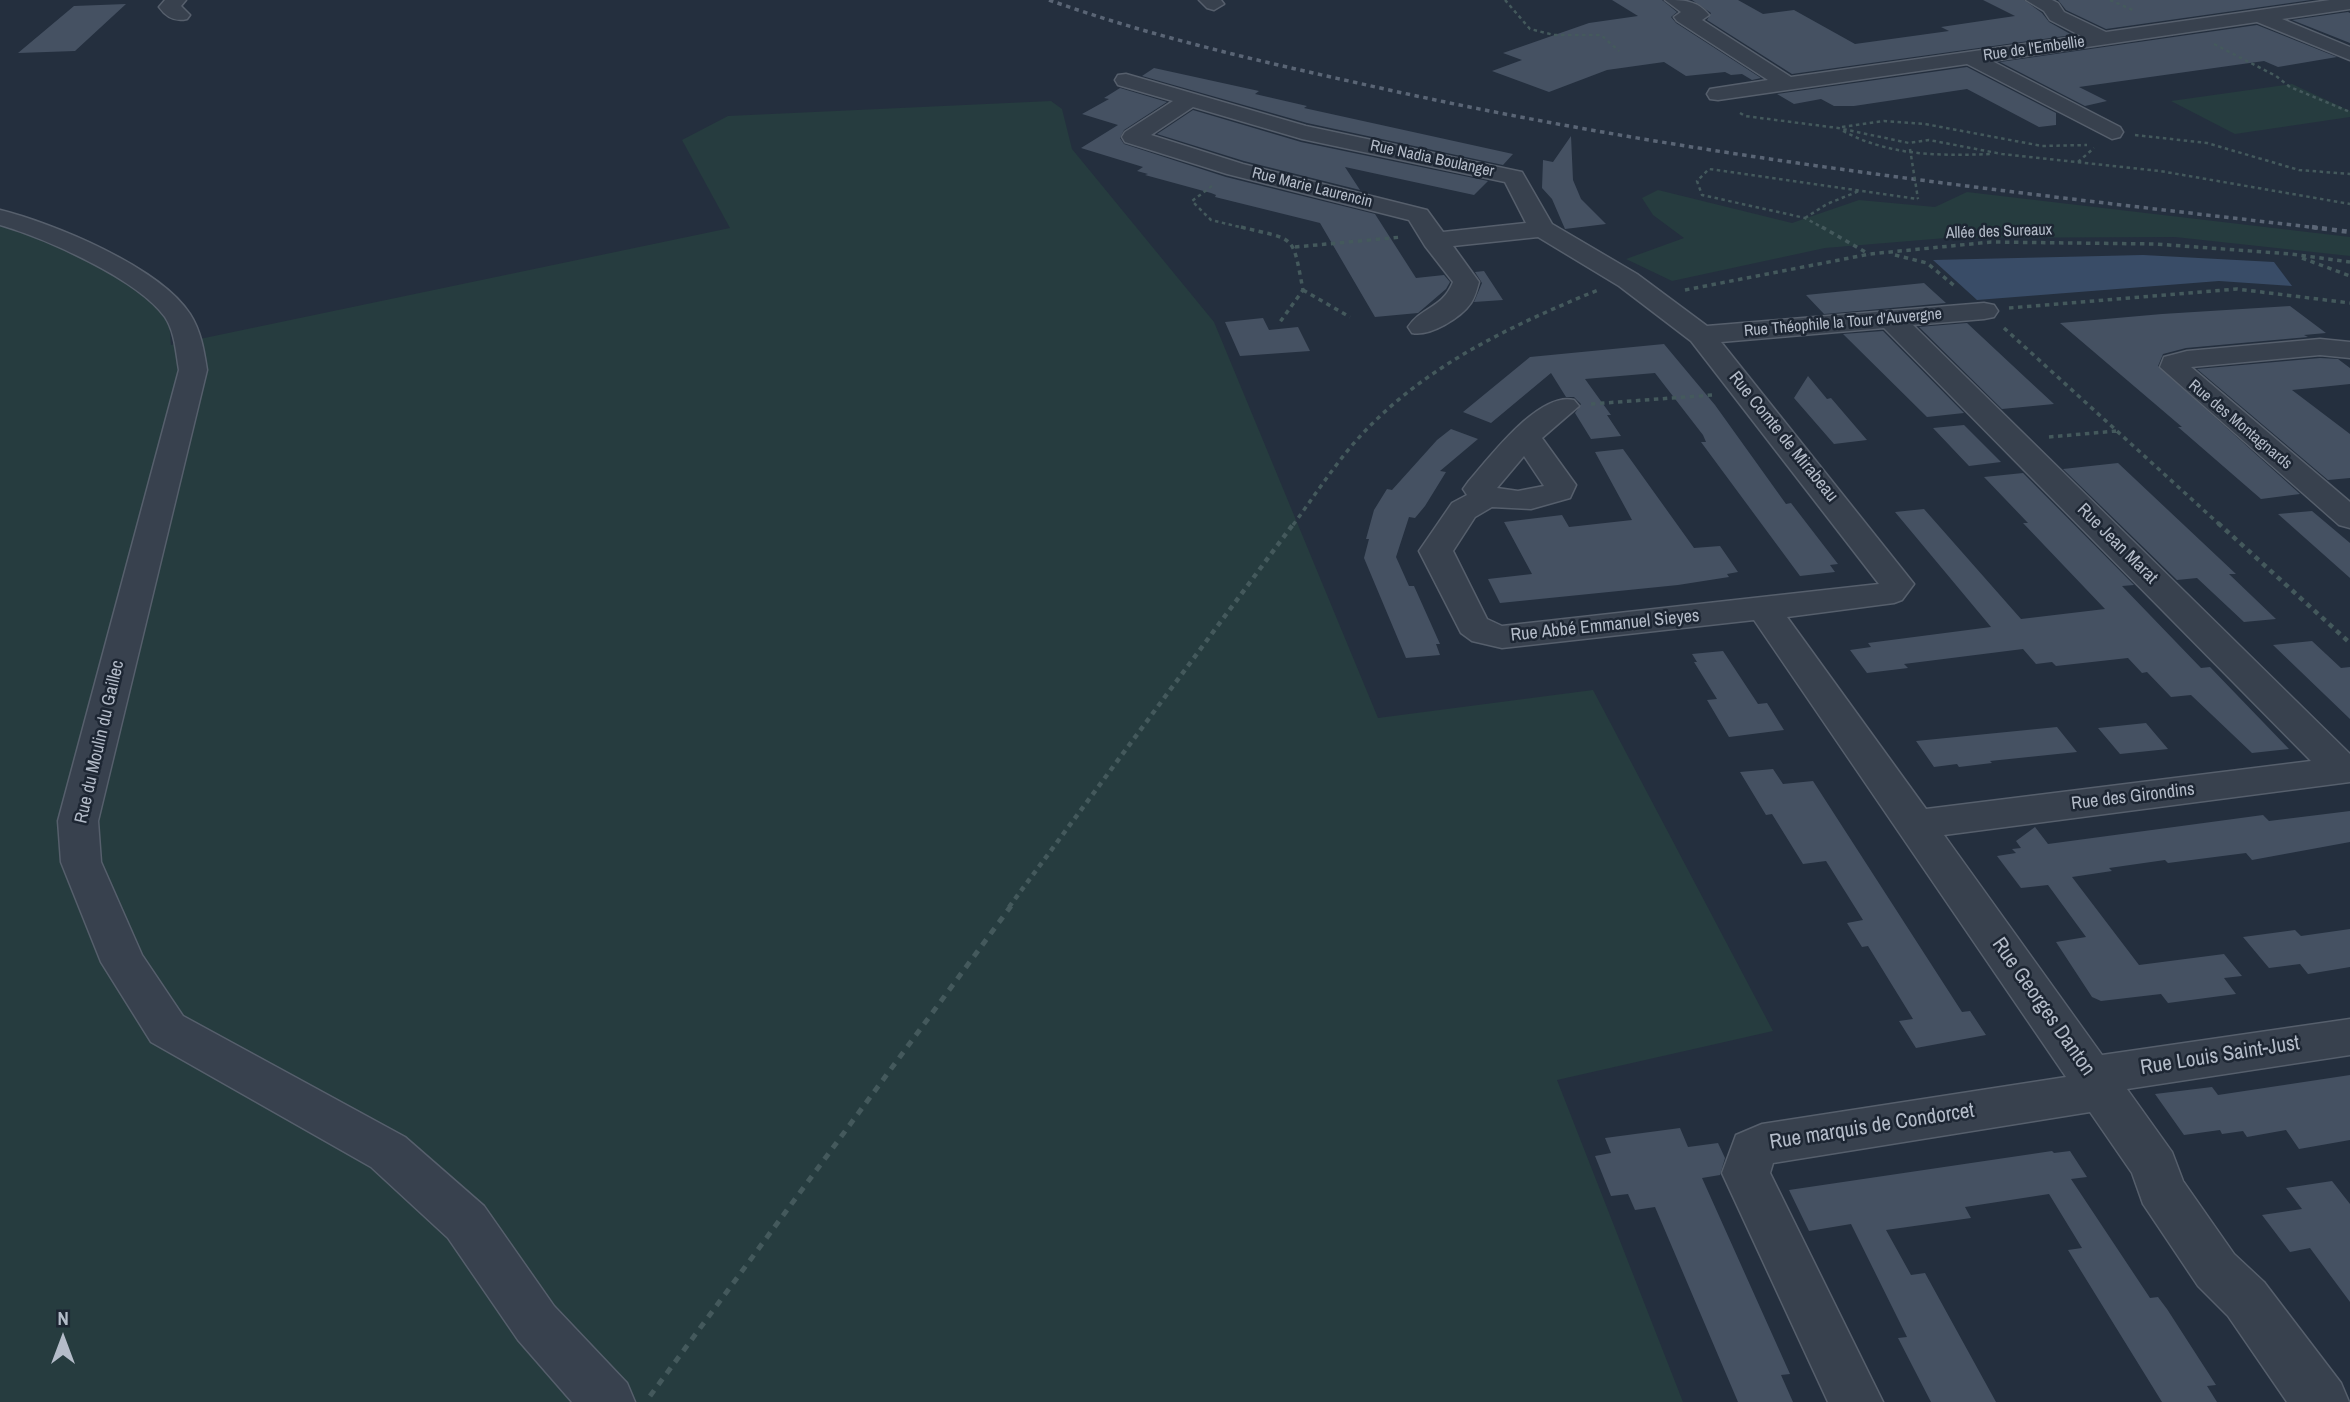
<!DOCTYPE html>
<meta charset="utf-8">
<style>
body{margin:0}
#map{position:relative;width:2350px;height:1402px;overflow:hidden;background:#242f3e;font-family:"Archivo Narrow",sans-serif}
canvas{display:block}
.north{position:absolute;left:28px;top:1304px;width:70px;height:70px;-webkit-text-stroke:5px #1d2633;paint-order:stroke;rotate:0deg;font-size:19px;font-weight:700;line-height:28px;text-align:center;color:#b4bcc9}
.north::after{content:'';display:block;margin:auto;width:24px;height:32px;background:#b4bcc9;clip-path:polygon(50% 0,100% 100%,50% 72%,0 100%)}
</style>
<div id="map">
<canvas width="2350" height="1402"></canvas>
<div class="north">N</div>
</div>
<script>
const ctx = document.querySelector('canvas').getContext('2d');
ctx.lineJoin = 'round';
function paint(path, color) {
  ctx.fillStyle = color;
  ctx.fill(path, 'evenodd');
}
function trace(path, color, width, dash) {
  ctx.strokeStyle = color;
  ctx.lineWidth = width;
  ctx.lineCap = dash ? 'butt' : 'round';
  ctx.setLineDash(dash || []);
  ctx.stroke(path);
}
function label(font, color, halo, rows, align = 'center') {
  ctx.font = font + ' "Archivo Narrow",sans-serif';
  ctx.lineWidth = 5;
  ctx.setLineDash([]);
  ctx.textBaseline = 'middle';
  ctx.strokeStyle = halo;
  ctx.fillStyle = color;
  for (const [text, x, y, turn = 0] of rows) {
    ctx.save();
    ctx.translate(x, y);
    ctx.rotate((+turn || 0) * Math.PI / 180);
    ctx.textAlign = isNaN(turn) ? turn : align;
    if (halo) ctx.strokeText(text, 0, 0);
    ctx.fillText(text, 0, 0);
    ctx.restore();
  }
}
const green = new Path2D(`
 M2292 84 2350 111V117L2235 134 2171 101Z
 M1051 101 1062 109 1072 149 1214 322 1378 718 1593 690 1773 1031 1557 1080 1683 1402H0V224C47 240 133 275 164 315 171 325 170 335 171 345L730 228 682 140 728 116Z
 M1658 190 1792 223 1859 200 1935 207 1967 192 2350 237V256L2175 237 1946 238 1825 248 1672 281 1626 259 1684 238 1653 215 1642 198Z`);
const water = new Path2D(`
 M2143 255 2274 262 2292 286 2219 281 1977 300 1933 260Z`);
const building = new Path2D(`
 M1612 0H1662L1677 12 1671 17 1676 23 1761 78 1752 80 1742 74 1731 75 1725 72 1686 76 1664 62 1607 70 1549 92 1492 71 1522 60 1503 53 1589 23 1638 16Z
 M1692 0H1738L1763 14 1794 10 1855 44 1949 31 1941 27 2015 16 1983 0H2024L2042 13 2049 22 2072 35 1792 74 1707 20 1711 13Z
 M2058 0H2311L2106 29 2066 10Z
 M126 4 75 51 18 53 74 6Z
 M2348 12 2350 13V43L2292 20Z
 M2257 25 2337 57 2278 67 2264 61 2079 87 2107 101 2085 106 2000 62Z
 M1967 67 2056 113V125L2039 127 1967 89 1854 106H1834L1821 99 1794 104 1777 94Z
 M1154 68 1259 91 1255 94 1307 106 1304 108 1513 154 1503 165 1307 123 1142 76Z
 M1120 88 1167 102 1124 130 1120 138 1124 144 1226 177 1375 214 1416 278 1444 275 1450 282 1446 289 1418 313 1375 317 1320 223 1215 197 1216 195 1211 193 1145 175 1148 174 1137 171 1143 167 1081 148 1118 125 1082 114 1109 99 1104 98Z
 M1193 110 1301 142 1488 181 1474 195 1345 167 1360 190 1244 161 1157 134Z
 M1571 136 1573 180 1581 199 1606 224 1565 229 1552 199 1542 188 1543 160 1553 162Z
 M1484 271 1503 300 1474 302 1482 283 1475 272Z
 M1924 283 1946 303 1824 314 1806 295Z
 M2290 306 2326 333 2304 335 2308 337 2186 348 2163 354 2158 366 2300 494 2261 499 2178 427H2182L2060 323 2162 314Z
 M1263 318 1269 330 1298 327 1310 351 1240 356 1225 322Z
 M1967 323 2027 379 2054 404 2002 409 1919 327Z
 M1883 331 1964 413 1927 417 1843 334Z
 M1664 344 1715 405 1786 504 1791 503 1838 564 1830 565 1835 572 1800 576 1701 442H1706L1703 435 1655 373 1585 379 1611 415H1607L1621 436 1591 439 1575 413 1581 404 1574 397H1566L1551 373 1491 423 1463 412 1530 357Z
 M2320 358 2338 359 2350 368V384L2292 390 2350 434V478L2328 480 2197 369Z
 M1808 376 1827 399 1831 398 1867 440 1834 444 1794 398Z
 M1964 425 2001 462 1969 466 1933 428Z
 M1451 429 1478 439 1440 471 1446 472 1425 506 1415 518 1409 517 1396 557 1409 586H1414L1440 644H1436L1440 655 1406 658 1364 558 1369 539H1366L1374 510 1387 489 1392 490 1437 440Z
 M1623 449 1694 548 1720 546 1738 572 1727 574 1729 577 1678 585 1500 603 1488 579 1532 574 1504 522 1562 515 1569 527 1632 520 1595 452Z
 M2118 463 2236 574H2229L2276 619 2244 622 2197 578 2177 580 2063 469Z
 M2023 473 2134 585 2122 586 2201 668 2210 667 2289 749 2252 753 2191 695 2171 697 2147 672 2142 673 2128 658 2056 666 2052 662 2036 664 2023 649 1904 664 1908 668 1867 673 1850 650 1871 647 1868 643 1991 627 1895 512 1924 509 2021 619 2105 609 2023 523H2028L1984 477Z
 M2312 511 2350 543V578L2278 514Z
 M2312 641 2341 668 2350 667V719L2273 645Z
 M1723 651 1758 704 1767 703 1784 730 1729 737 1707 700 1717 699 1694 662H1697L1692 654Z
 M2146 723 2168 749 2120 754 2098 728Z
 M2057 727 2077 752 1990 761 1992 763 1959 767 1957 764 1934 767 1916 741Z
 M1773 769 1783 784 1813 781 1962 1012 1970 1011 1986 1035 1916 1048 1899 1021 1913 1019 1868 946 1862 947 1847 923 1863 920 1826 861 1803 864 1772 814 1766 815 1740 772Z
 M2350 811V842L2252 860 2246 853 2168 863 2165 860 2109 868 2112 871 2072 877 2139 965 2224 954 2242 976 2224 978 2236 994 2168 1003 2161 994 2101 1001 2092 997 2056 942 2086 937 2048 885 2021 888 1997 856 2016 853 2012 849 2021 848 2016 841 2035 827 2048 844 2263 815 2269 821Z
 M2350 929V967L2308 974 2300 964 2269 968 2243 937 2295 930 2301 936Z
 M2350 1075V1140L2299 1149 2286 1130 2247 1137 2243 1131 2222 1134 2220 1130 2184 1135 2155 1094 2212 1087 2218 1095Z
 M1680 1128 1688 1147 1718 1143 1725 1158 1720 1175 1702 1178 1790 1374 1781 1375 1793 1402H1738L1655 1207 1635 1210 1628 1194 1611 1196 1595 1156 1611 1153 1605 1138Z
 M2052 1151 2054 1153 2070 1151 2087 1177 2071 1179 2150 1298 2158 1297 2167 1309 2216 1385 2207 1386 2217 1402H2162L2068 1250 2082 1248 2049 1194 1965 1207 1971 1218 1886 1230 1911 1275 1925 1273 1996 1402H1931L1898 1338 1907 1337 1851 1224 1809 1231 1789 1190Z
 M2332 1181 2350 1204V1302L2310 1248 2290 1252 2262 1215 2302 1209 2286 1188Z`);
const pathFar3 = new Path2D(`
 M1505 0 1530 29 1554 35H1601L1619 51
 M2110 0 2135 11
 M2214 44 2276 76 2290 87 2350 112
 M1740 113 1745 116 1838 128 1909 143 1929 140 2002 154 2160 171 2350 204
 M1842 127 1884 121 1925 124 2042 146 2087 145
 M1843 131C1890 156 1939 156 1991 154
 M2135 135 2207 143 2299 170 2350 174
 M2078 162 2094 148
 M1212 186 1192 201 1211 220 1248 229
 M1805 218 1827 204 1859 191
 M1825 229 1805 218 1702 195 1697 181 1709 169 1918 199`);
const pathFar2 = new Path2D(`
 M1241 227C1297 241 1292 233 1303 290L1280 322
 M1822 227 1869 254
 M1295 247 1402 237
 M1895 255 1927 263 1957 288
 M2302 258 2350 276
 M1303 290 1350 317
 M1685 290 1870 254 1991 242 2156 244 2291 254 2350 262
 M2009 308 2237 289 2350 303
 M2004 328 2220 525
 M1591 404 1712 395
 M2049 437 2116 431
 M1293 525C1316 494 1338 459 1365 431 1430 363 1513 325 1598 290`);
const pathFar1 = new Path2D(`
 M2218 523 2350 643
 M1009 907 1294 523`);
const path = new Path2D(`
 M650 1396 1011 906`);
const minor = new Path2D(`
 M165 0H186L181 6 190 15 187 19C175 22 166 17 159 7Z
 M1199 0H1221L1224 4 1214 10 1207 8Z
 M1665 0C1683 0 1697 0 1709 15L1702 20 1791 77 2081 36 2050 20 2044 11 2026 0H2052L2058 3 2064 12 2106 32 2330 0H2350V9L2282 19 2350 47V60L2257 22 1992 61 2120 127 2123 132 2120 137 2112 139 1967 64 1718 100 1710 99 1707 94 1710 89 1768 80 1677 21 1674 17 1681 12Z
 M1126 74 1306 126 1522 172 1552 224 1637 274 1707 326 1984 303 1994 305 1998 311 1994 317 1984 319 1913 325 2350 754V782L1944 835 2102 1055 2350 1019V1055L2127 1089 2172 1152 2183 1181 2234 1254 2264 1282 2341 1383 2349 1402H2287L2228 1316 2198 1286 2143 1204 2132 1173 2090 1112 1773 1163 1770 1173 1883 1402H1828L1722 1173 1736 1135 1762 1124 2066 1077 1754 620 1502 648 1472 641 1461 633 1419 551 1452 503 1467 495 1463 489 1468 482C1490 457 1539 391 1574 400L1579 406 1542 438 1576 485 1570 498 1531 509 1492 507 1475 517 1453 551 1487 619 1502 626 1879 584 1691 341 1619 286 1538 237 1453 246 1479 282C1477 289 1475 297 1471 303 1461 318 1429 337 1412 333L1408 327C1422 306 1442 309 1453 282L1425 246 1409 220 1227 174 1125 142 1122 137 1125 132 1173 101 1118 85 1115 80 1118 75ZM1193 107 1302 139 1505 182 1526 223 1443 232 1427 210 1243 164 1151 135ZM1884 328 2311 761 1926 809 1787 617 1894 603 1902 600 1914 584 1721 342ZM1524 456 1544 486 1518 491 1497 488Z
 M0 210C53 223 160 267 190 314 201 331 204 351 207 370L98 821 101 862 142 955 183 1016 405 1137 484 1206 554 1306 627 1383 635 1402H572L518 1340 448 1238 371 1167 151 1042 101 962 61 862 58 821 179 370C176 353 175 332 165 317 138 279 45 238 0 225Z
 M2320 339 2350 342V358L2320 355 2191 367 2350 502V528L2339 525 2160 367 2164 357 2187 351Z`);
const railFar1 = new Path2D(`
 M1049 0C1150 36 1254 60 1358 83 1677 156 2002 191 2327 229`);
const rail = new Path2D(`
 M2312 227 2350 232`);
const pathBridge = new Path2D(`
 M1910 149 1918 199`);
const farStreetnames = [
 ["Rue de l'Embellie",2034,49,-8],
 ["Rue Nadia Boulanger",1432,159,12],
 ["Rue Marie Laurencin",1312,188,14],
 ["Allée des Sureaux",1999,232,-2],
 ["Rue Théophile la Tour d'Auvergne",1843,323,-5],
 ["Rue des Montagnards",2240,425,40]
];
const streetNames = [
 ["Rue Comte de Mirabeau",1783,437,51],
 ["Rue Jean Marat",2117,544,45],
 ["Rue Abbé Emmanuel Sieyes",1605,626,-6],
 ["Rue du Moulin du Gaillec",100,742,-77],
 ["Rue des Girondins",2133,797,-7]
];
const nearStreetnames = [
 ["Rue Georges Danton",2043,1007,55],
 ["Rue Louis Saint-Just",2220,1056,-9],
 ["Rue marquis de Condorcet",1872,1127,-9]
];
paint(green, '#263c3f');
paint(water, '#394c67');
paint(building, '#455162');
trace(minor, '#565f6c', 3);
trace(pathFar3, '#44595c', 2.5, [3.5, 3.5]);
trace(pathFar2, '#44595c', 3.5, [4.5, 4.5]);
trace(pathFar1, '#44595c', 4.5, [5, 5]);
trace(path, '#44595c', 5, [7, 7]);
paint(minor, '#38414e');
trace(railFar1, '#5a6575', 3.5, [4.5, 4.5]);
trace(rail, '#5a6575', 4.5, [5, 5]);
trace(pathBridge, '#44595c', 2.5, [3.5, 3.5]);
label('16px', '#b4bcc9', '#1d2633', farStreetnames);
label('18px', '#b4bcc9', '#1d2633', streetNames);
label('21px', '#b4bcc9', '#1d2633', nearStreetnames);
</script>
